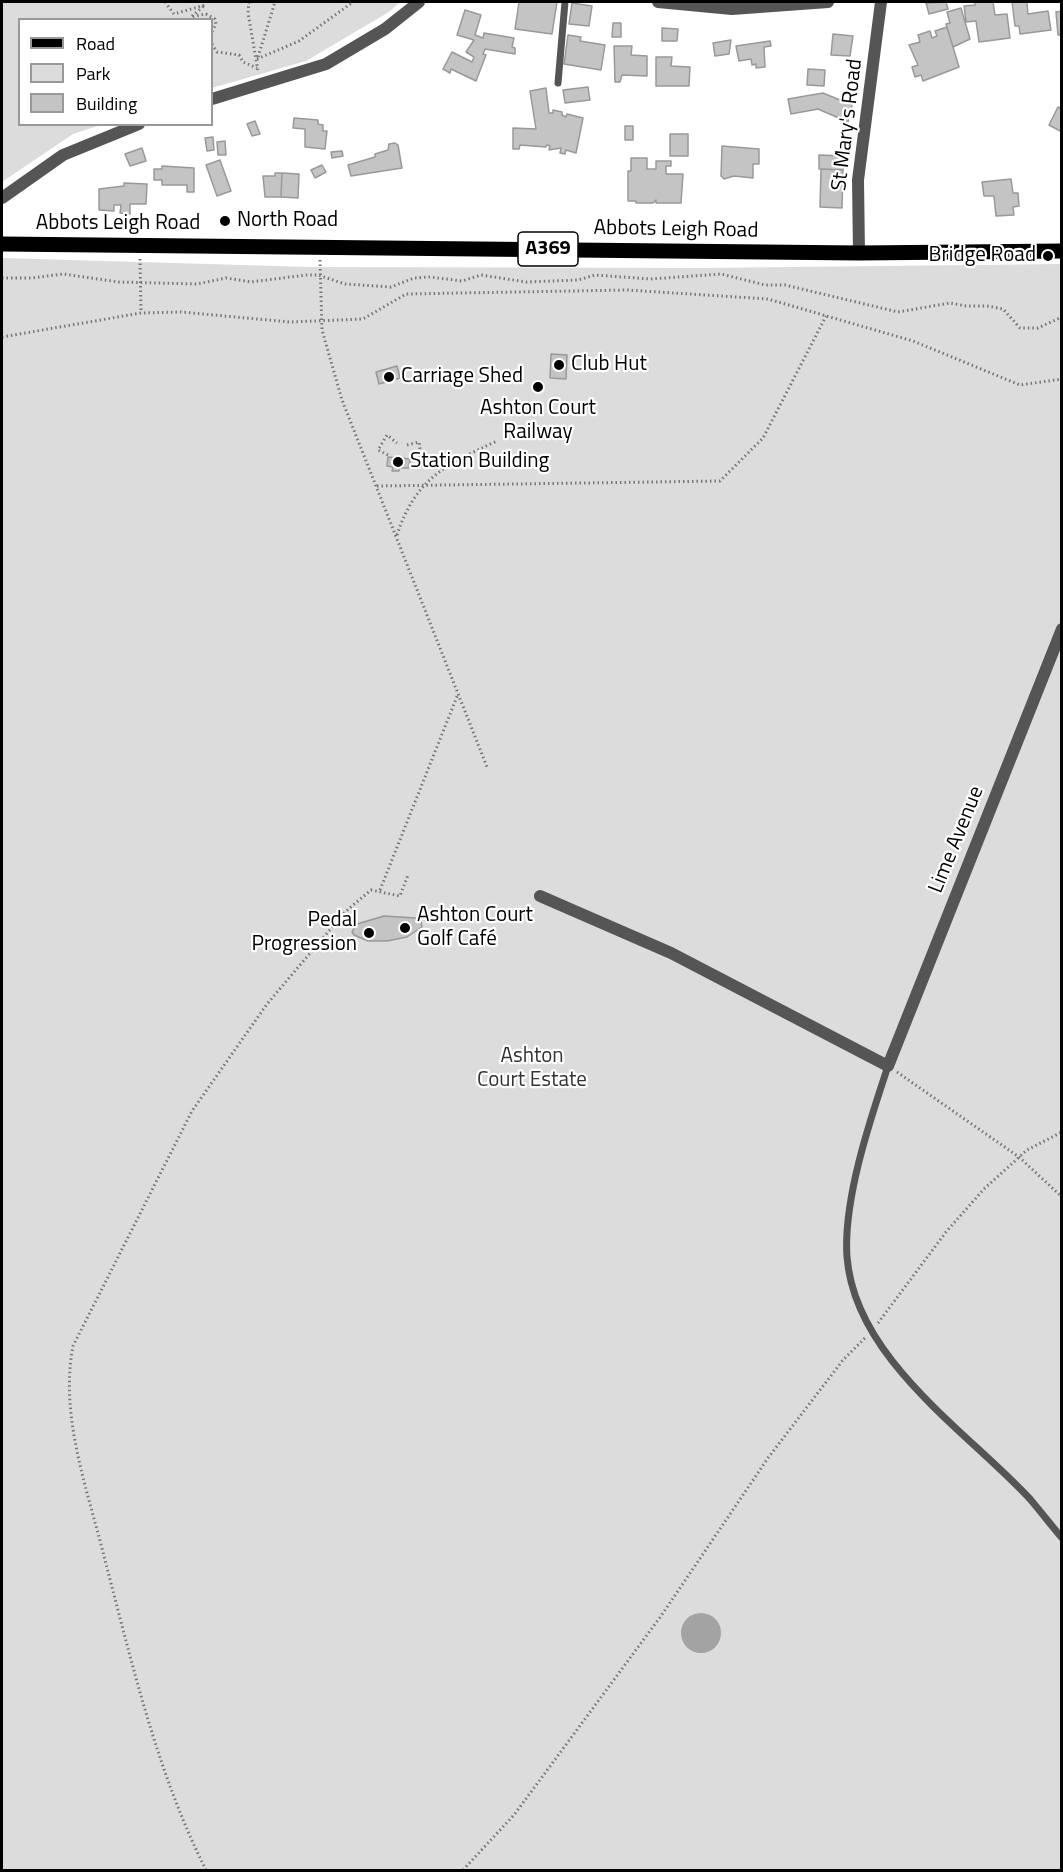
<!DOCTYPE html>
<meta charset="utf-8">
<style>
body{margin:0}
#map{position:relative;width:1063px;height:1872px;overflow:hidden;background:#fff;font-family:"Titillium Web",sans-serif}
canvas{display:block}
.frame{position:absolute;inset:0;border:3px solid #000;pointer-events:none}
.legend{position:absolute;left:18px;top:18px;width:195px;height:108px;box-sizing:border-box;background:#fff;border:2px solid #999;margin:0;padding:8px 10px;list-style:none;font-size:18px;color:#000}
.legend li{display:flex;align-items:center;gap:12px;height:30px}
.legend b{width:30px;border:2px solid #999}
</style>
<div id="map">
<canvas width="1063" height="1872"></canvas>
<div class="frame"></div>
<ul class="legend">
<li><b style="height:8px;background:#000"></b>Road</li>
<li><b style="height:16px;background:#dcdcdc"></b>Park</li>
<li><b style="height:16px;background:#c4c4c4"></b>Building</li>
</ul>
</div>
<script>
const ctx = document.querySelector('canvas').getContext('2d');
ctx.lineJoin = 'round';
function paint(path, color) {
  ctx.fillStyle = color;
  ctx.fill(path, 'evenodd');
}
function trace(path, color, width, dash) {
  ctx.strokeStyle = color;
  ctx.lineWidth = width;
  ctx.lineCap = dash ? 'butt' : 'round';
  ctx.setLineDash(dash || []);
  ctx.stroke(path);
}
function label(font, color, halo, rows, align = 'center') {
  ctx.font = font + ' "Titillium Web",sans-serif';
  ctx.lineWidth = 4.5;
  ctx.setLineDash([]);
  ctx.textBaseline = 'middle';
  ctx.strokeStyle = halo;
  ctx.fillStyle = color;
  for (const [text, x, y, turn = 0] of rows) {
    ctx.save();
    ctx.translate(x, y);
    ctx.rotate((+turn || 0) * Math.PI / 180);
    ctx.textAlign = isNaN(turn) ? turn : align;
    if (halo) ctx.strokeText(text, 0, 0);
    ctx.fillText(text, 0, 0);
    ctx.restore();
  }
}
const green = new Path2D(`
 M2 2H400L389 12 306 61 212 88V20H20V124L101 125 73 134 2 182Z
 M2 258 311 267 701 268 1061 264V1870H2Z`);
const water = new Path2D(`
 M681 1633a20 20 0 1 1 40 0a20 20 0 1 1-40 0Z`);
const building = new Path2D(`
 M519 2H557L552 34 515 29Z
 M946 2 948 9 929 14 926 3Z
 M975 2H993L995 15 1007 14 1010 38 979 42 976 21 966 22 964 6 975 5Z
 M1012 2H1027L1028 14 1048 11 1051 30 1020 34 1019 26H1015Z
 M572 3 592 6 589 26 569 24Z
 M961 8 970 39 953 47 946 24 950 23 947 12Z
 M465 10 481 15 475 35 483 38 484 33 514 38 512 47 515 48V54L485 49 483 54 486 55 476 81 451 69 450 73 443 69 452 52 472 62 474 57 466 52 474 40 457 35Z
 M1062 11V35H1058L1056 12Z
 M613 23H621V37H612Z
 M947 27 959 67 923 81 921 75 915 77 912 67 918 65 909 45 920 42 918 35 930 31 932 38 937 36 935 31Z
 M662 28 678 29 677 41H662Z
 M833 34 853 36 850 56 831 55Z
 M568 35 581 37 580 41 605 45 601 70 564 64Z
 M731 40 729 54 715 56 713 43Z
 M770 41 771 46 764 47 765 67 756 68V64L752 65 751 59 739 61 736 46Z
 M614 46H632L631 55 647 56V76L622 75 620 82H615Z
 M656 57H672L671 66 690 67 689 86H656Z
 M808 69 825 70 824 86 807 85Z
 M588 87 590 100 565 103 563 90Z
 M546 88 549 113H553V110L562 112V115L566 117 567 114 583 118 576 153 566 150 565 154 560 153 561 148 549 150 550 146 547 145 546 147 520 145 519 149H513V128L536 129 530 91Z
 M823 93 852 105 848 122 818 109 791 114 788 99Z
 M1058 107 1062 109V132L1049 125Z
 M294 118 318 120V124L323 125V131H327L325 149 305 147V129L293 128Z
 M255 121 260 134 252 136 247 124Z
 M625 126H633V140H625Z
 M670 134H688V156H670Z
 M213 137 214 150 207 151 205 138Z
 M225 141 226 155H218L217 142Z
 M395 143 398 145 402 168 351 176 348 165 375 157V154L388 150 389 144Z
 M722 146 759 149V164H753V178L734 176 724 179 721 176Z
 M142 148 146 161 130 166 125 154Z
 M342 151 343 156 332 158 331 152Z
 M819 155 844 156 843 170 819 169Z
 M631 158H647V169H656V161H671V166H666V174H683L681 203H656V200L653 203H636V201H628V171H631Z
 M220 160 231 191 217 196 206 165Z
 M322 165 326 172 315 178 311 170Z
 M162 166 194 168V192H187V185H162V180H154V169H162Z
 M821 169 843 170 842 208 820 207Z
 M275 173H282L281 197H265L263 176H275Z
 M282 173 299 174 298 198 281 197Z
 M1011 179 1013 193H1018L1019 206 1013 207 1014 215 996 216 994 196H984L982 182Z
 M124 183 147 184 146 204H130V214L120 213 121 205H114V211L99 210V189L124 186Z
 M551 354 567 355 566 379 550 378Z
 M397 366 400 378 379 384 376 372Z
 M388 457 410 459 409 468H399V471H392L393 467 387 466Z
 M384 916 415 918 421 922 422 927 407 937 387 941H368L354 935 352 932 357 924Z`);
const path = new Path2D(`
 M165 2 174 14 205 5 191 17 206 14 215 19 216 24 212 32
 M249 2 248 13 258 71
 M212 44 217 52 239 55 243 62 257 68
 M258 57 275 2
 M257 59 299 41 353 2
 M140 259 141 313
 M320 260 322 330 342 400 487 767
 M2 278H32L63 274 119 282 197 284 226 278 251 282 306 275H318L345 284 391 287 414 278 430 277 462 281 481 275 526 282 578 280 595 275 650 279 721 274 765 285H785L898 312 950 303 966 306H987L1003 309 1020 328H1038L1062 317
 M2 337 141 313 181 312 290 322 363 319 406 294 627 290 768 299 913 341 1020 385 1062 379
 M407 445 419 442 421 456 416 458
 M388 455 378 450 387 435 397 443
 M397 456V457
 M377 486 720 481 763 438 826 316
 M397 535C416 478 445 465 497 441
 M380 890 458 694
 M897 1072 1019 1157 1062 1197
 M878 1323 946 1232 984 1189 1027 1150 1062 1132
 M206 1870C158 1775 133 1667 106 1564 89 1494 59 1417 73 1346L192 1111 267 1004 345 912 371 890 400 896 408 875
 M463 1870 514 1815 661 1616 768 1458 843 1360 866 1337`);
const service = new Path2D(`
 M558 83 565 2
 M888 1066C870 1120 843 1200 847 1257 855 1359 967 1431 1030 1499 1041 1512 1051 1525 1062 1538`);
const minor = new Path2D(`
 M658 2 732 9 828 2
 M212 99 326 64 385 29 419 2
 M2 198 63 155 139 124
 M859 253 858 180 881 2
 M540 896 671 953 888 1066 1062 629`);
const primary = new Path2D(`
 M2 244 859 253 1062 251`);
const markers = [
 [225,221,6,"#000"],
 [1048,256,6,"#000"],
 [559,365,6,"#000"],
 [389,377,6,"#000"],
 [538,387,6,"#000"],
 [398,462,6,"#000"],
 [405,928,6,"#000"],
 [369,933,6,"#000"]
];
const shields = [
 [548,249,60]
];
const shieldNames = [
 ["A369",548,249]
];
const streetNames = [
 ["St Mary's Road",848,125,-83],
 ["Abbots Leigh Road",118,224],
 ["Abbots Leigh Road",676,230,1],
 ["Lime Avenue",957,840,-68]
];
const poiNames = [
 ["North Road",237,221],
 ["Bridge Road",1036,256,"right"],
 ["Club Hut",571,365],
 ["Carriage Shed",401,377],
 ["Ashton Court",538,409,"center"],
 ["Railway",538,433,"center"],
 ["Station Building",410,462],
 ["Ashton Court",417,916],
 ["Golf Café",417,940],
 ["Pedal",357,921,"right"],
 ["Progression",357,945,"right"]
];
const parkNames = [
 ["Ashton",532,1057],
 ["Court Estate",532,1081]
];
paint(green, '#dcdcdc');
paint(water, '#a3a3a3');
paint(building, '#c4c4c4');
trace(building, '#999', 1.5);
trace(path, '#777', 3, [1.5, 3]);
trace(service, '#555', 7);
trace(minor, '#555', 12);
trace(primary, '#000', 15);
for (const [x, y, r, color] of markers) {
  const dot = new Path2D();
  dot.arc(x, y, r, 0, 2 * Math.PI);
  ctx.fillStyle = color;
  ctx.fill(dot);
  trace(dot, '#fff', 2);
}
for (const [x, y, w] of shields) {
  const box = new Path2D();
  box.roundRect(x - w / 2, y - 17, w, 34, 4.5);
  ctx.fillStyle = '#fff';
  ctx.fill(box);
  trace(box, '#000', 1.5);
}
label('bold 20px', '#000', null, shieldNames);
label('21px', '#000', '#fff', streetNames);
label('21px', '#000', '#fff', poiNames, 'left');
label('21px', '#333', '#fff', parkNames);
</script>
